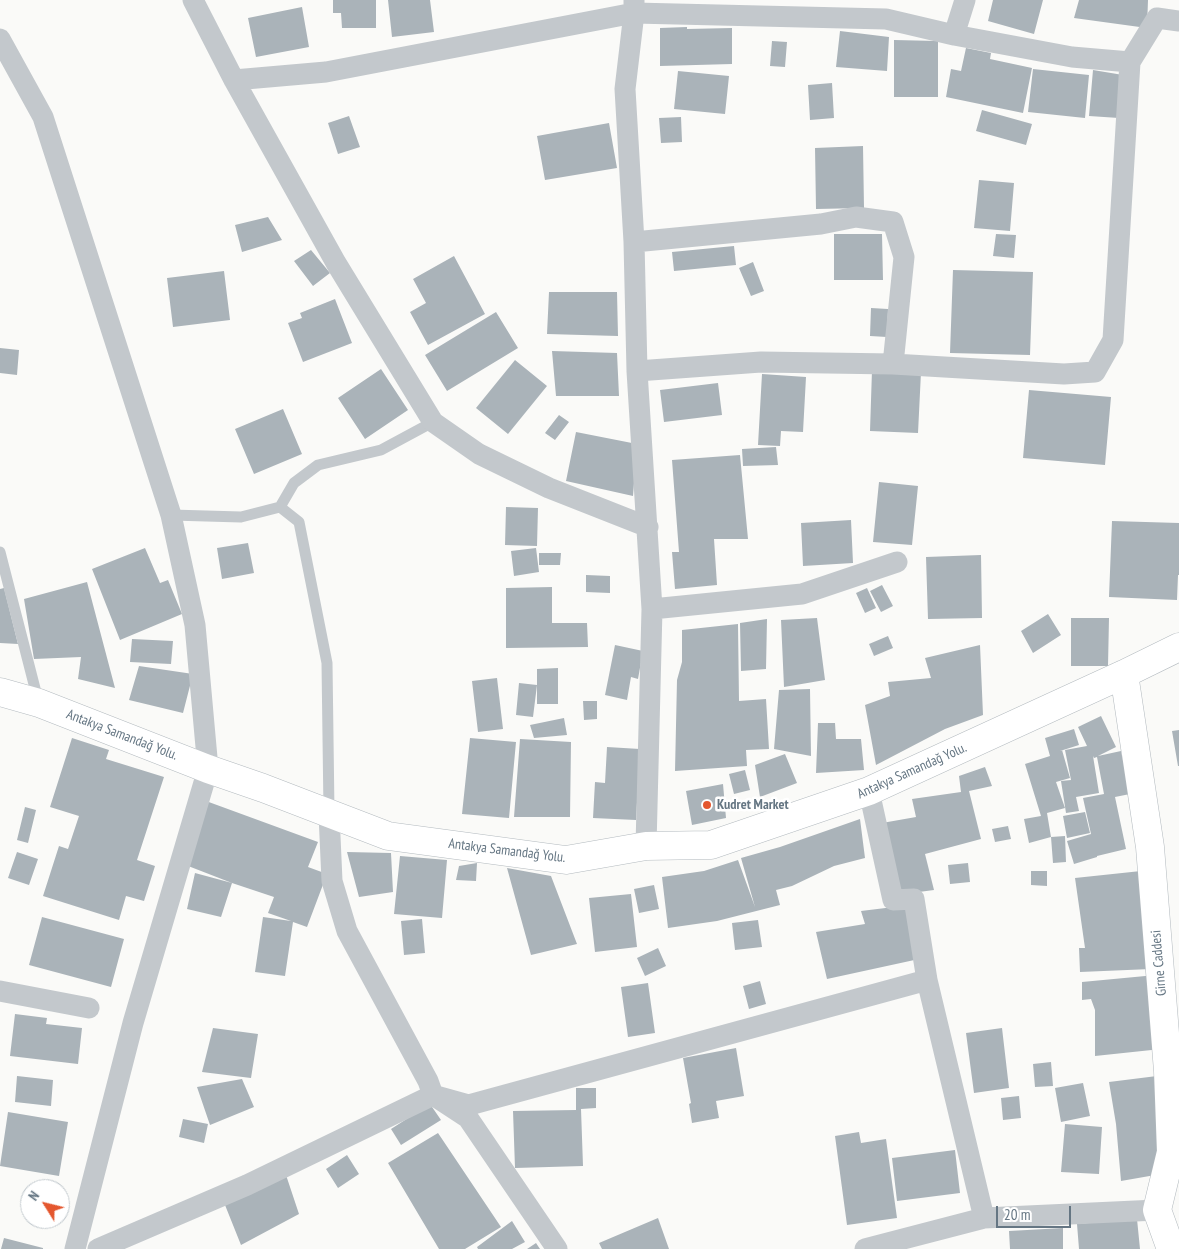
<!DOCTYPE html>
<meta charset="utf-8">
<style>
body{margin:0}
#map{position:relative;width:1179px;height:1249px;overflow:hidden;background:#fafaf8;font-family:"PT Sans Narrow",sans-serif}
canvas{display:block}
.north{position:absolute;left:20px;top:1179px;width:50px;height:50px;box-sizing:border-box;background:#fff;border:1px solid #c1c8cd;border-radius:50%;rotate:306deg;font-size:14px;font-weight:700;line-height:20px;text-align:center;color:#657683}
.north::after{content:'';display:block;margin:auto;width:18px;height:22px;background:#e4572e;clip-path:polygon(50% 0,100% 100%,50% 72%,0 100%)}
.scale{position:absolute;left:996px;top:1206px;width:75px;height:22px;box-sizing:border-box;border:2px solid #657683;border-top:0;padding-left:6px;font-size:15px;line-height:18px;white-space:nowrap;color:#657683;-webkit-text-stroke:4px #fff;paint-order:stroke}
</style>
<div id="map">
<canvas width="1179" height="1249"></canvas>
<div class="north">N</div>
<div class="scale">20 m</div>
</div>
<script>
const ctx = document.querySelector('canvas').getContext('2d');
ctx.lineJoin = 'round';
function paint(path, color) {
  ctx.fillStyle = color;
  ctx.fill(path, 'evenodd');
}
function trace(path, color, width, dash) {
  ctx.strokeStyle = color;
  ctx.lineWidth = width;
  ctx.lineCap = dash ? 'butt' : 'round';
  ctx.setLineDash(dash || []);
  ctx.stroke(path);
}
function label(font, color, halo, rows, align = 'center') {
  ctx.font = font + ' "PT Sans Narrow",sans-serif';
  ctx.lineWidth = 5;
  ctx.setLineDash([]);
  ctx.textBaseline = 'middle';
  ctx.strokeStyle = halo;
  ctx.fillStyle = color;
  for (const [text, x, y, turn = 0] of rows) {
    ctx.save();
    ctx.translate(x, y);
    ctx.rotate((+turn || 0) * Math.PI / 180);
    ctx.textAlign = isNaN(turn) ? turn : align;
    if (halo) ctx.strokeText(text, 0, 0);
    ctx.fillText(text, 0, 0);
    ctx.restore();
  }
}
const building = new Path2D(`
 M333 0H376V28H342L341 13H333Z
 M388 0H430L434 32 392 37Z
 M993 0H1043L1034 34 988 21Z
 M1079 0H1148L1147 28 1074 18Z
 M302 7 309 47 256 57 248 18Z
 M687 27V29L732 28V64L660 66V28Z
 M840 31 889 37 887 71 836 67Z
 M894 40 938 41V97H894Z
 M772 41 787 42 785 67 770 66Z
 M966 48 991 53 990 59 1032 68 1023 113 946 97 951 69 961 71Z
 M1033 69 1089 75 1085 118 1028 112Z
 M1093 70 1123 75 1119 118 1089 116Z
 M678 71 729 76 725 114 674 109Z
 M832 83 834 118 810 120 808 85Z
 M982 110 1032 124 1026 145 976 131Z
 M349 116 360 147 338 154 328 123Z
 M681 117 682 142 661 143 659 118Z
 M609 123 617 168 545 180 537 136Z
 M863 146 864 208 816 209 815 148Z
 M979 180 1014 183 1010 231 974 228Z
 M268 217 282 240 242 252 235 225Z
 M834 234H882L883 280H834Z
 M996 234 1016 235 1014 258 993 256Z
 M734 246 736 265 674 271 672 252Z
 M311 250 330 273 313 286 294 261Z
 M454 256 485 314 428 345 410 312 426 303 413 279Z
 M753 262 764 291 751 296 739 268Z
 M953 270 1033 272 1030 355 950 353Z
 M224 271 230 320 173 327 167 278Z
 M549 292H617L618 336 547 334Z
 M335 299 352 343 303 362 288 323 302 318 300 313Z
 M871 308 888 309 887 337 870 336Z
 M496 312 518 348 447 391 425 355Z
 M0 348 19 350 17 375 0 373Z
 M552 351 617 353 619 396H556Z
 M515 360 547 386 508 434 476 408Z
 M381 369 408 410 365 439 338 398Z
 M872 370 921 372 918 433 870 431Z
 M762 374 806 377 803 432 781 431 780 446 758 445Z
 M718 383 722 415 664 422 660 390Z
 M1029 390 1111 397 1105 465 1023 458Z
 M283 409 302 454 254 474 235 429Z
 M559 415 569 422 555 440 545 433Z
 M576 432 637 444 633 496 566 481Z
 M776 447 778 465 743 466 742 449Z
 M740 455 748 539H714L717 585 675 589 672 552H679L672 460Z
 M879 482 918 486 912 545 873 542Z
 M506 507 538 508 537 546 505 545Z
 M851 520 853 563 803 566 801 523Z
 M1112 521 1179 523V575H1178L1177 600 1109 597Z
 M248 543 254 573 222 579 217 548Z
 M145 548 160 583 168 580 182 614 120 640 92 569Z
 M536 548 539 572 514 576 511 551Z
 M539 553H561L560 565H539Z
 M981 555 982 618 928 619 926 557Z
 M586 575 610 576V593L586 592Z
 M87 582 115 688 78 679 81 657 34 659 24 599Z
 M882 585 893 606 881 612 870 591Z
 M552 587V623H587L588 647 506 648V588Z
 M4 588 18 644 0 643V589Z
 M867 588 876 608 865 613 856 593Z
 M1048 614 1061 635 1033 653 1021 631Z
 M817 618 825 680 784 687 781 620Z
 M1071 618H1109L1108 666H1071Z
 M767 619 766 669 741 671 740 623Z
 M738 624 739 701 766 699 769 749 746 750 747 766 675 771 677 680 682 662V630Z
 M888 636 893 648 874 656 869 644Z
 M132 639 173 641 171 664 130 662Z
 M615 645 643 651 638 679 631 677 627 700 605 695Z
 M980 645 983 715 945 729 876 765 865 705 890 696 888 682 931 678 925 658Z
 M139 666 193 674 183 713 129 700Z
 M558 668V704H537V669Z
 M497 678 503 729 478 732 472 681Z
 M519 683 537 685 533 717 516 715Z
 M810 689 811 756 774 749 779 690Z
 M583 701H597V719L584 720Z
 M1101 716 1116 747 1098 756 1121 751 1130 794 1115 797 1126 849 1097 856V857L1074 864 1067 841 1091 834 1083 798 1104 794 1097 757 1094 758 1093 756 1099 793 1076 797 1079 811 1066 813 1061 781 1071 780 1065 750 1087 746 1078 727Z
 M564 718 567 735 534 738 530 725Z
 M818 723H835L836 739H861L864 770 816 773Z
 M1074 729 1079 745 1060 751 1062 750 1070 778 1056 782 1065 808 1047 813 1051 837 1029 843 1024 819 1041 816 1025 764 1050 756 1045 738Z
 M1179 730V766H1178L1172 731Z
 M72 738 109 750 106 759 164 777 137 860 155 866 144 901 126 896 119 920 43 896 59 846 68 849 79 816 50 807Z
 M470 738 516 742 509 818 462 814Z
 M520 739 571 742 570 817H514Z
 M607 747 640 749 636 820 593 818 595 782 605 783Z
 M785 754 797 783 760 797 755 765Z
 M985 767 992 786 969 791 981 839 925 854 934 890 896 895 882 823 916 817 912 799 961 792 959 776Z
 M745 770 750 790 734 794 729 774Z
 M723 784 726 818 692 825 686 791Z
 M206 801 318 842 308 867 327 874 307 927 293 922 285 976 255 972 263 917 291 921 268 913 274 897 232 883 221 917 187 909 195 873 232 883 183 864Z
 M25 807 36 810 28 843 17 840Z
 M1085 812 1090 833 1067 838 1063 816Z
 M860 819 865 858 834 866 792 886 776 890 780 905 717 921 668 928 662 877 704 871 738 860 755 907 741 858 780 847Z
 M1008 826 1011 839 995 842 992 829Z
 M1065 836 1066 862 1053 863 1051 837Z
 M17 852 38 859 29 885 8 878Z
 M347 852 391 853 393 892 359 897Z
 M400 856 447 860 442 918 394 914Z
 M477 863 476 881 456 880 459 866Z
 M968 863 970 882 950 884 948 865Z
 M507 868 551 876 577 944 531 955Z
 M1031 871H1047V886L1031 885Z
 M1141 871 1151 969 1080 972 1079 948H1085L1075 878Z
 M654 885 659 909 639 913 634 889Z
 M631 894 637 947 595 952 589 898Z
 M910 905 919 959 827 979 816 932 865 924 861 911Z
 M42 917 124 939 111 987 29 965Z
 M422 919 425 953 404 955 401 921Z
 M758 920 762 947 735 950 732 923Z
 M658 948 666 966 645 976 637 958Z
 M1156 975 1161 1049 1095 1056V1010L1091 999 1082 1000V982Z
 M760 981 766 1004 749 1009 743 986Z
 M648 983 655 1033 628 1037 621 987Z
 M15 1014 47 1018 46 1024 82 1028 78 1064 10 1056Z
 M213 1028 258 1034 251 1078 202 1072Z
 M1002 1028 1009 1088 974 1093 966 1033Z
 M736 1048 744 1096 716 1101 719 1118 692 1123 689 1104 691 1103 683 1058Z
 M1051 1062 1053 1086 1035 1087 1033 1064Z
 M17 1076 53 1080 51 1106 15 1102Z
 M1157 1076 1161 1174 1121 1181 1116 1124 1109 1082Z
 M242 1079 254 1107 210 1125 197 1087Z
 M1083 1083 1090 1116 1061 1122 1055 1088Z
 M576 1088H596V1108L581 1109 583 1166 515 1168 513 1111 576 1110Z
 M1019 1096 1021 1118 1003 1120 1001 1098Z
 M430 1104 441 1120 401 1145 391 1129Z
 M8 1112 68 1122 59 1176 0 1166Z
 M183 1119 208 1124 204 1143 179 1137Z
 M1065 1124 1102 1127 1099 1174 1061 1172Z
 M859 1132 861 1143 886 1139 897 1218 847 1225 835 1136Z
 M438 1133 501 1227 465 1249H439L388 1163Z
 M955 1150 960 1193 897 1201 892 1158Z
 M347 1155 359 1174 338 1188 326 1169Z
 M286 1175 299 1214 241 1245 225 1205Z
 M658 1218 669 1249H602L599 1243Z
 M1137 1219 1140 1249H1079L1077 1224Z
 M512 1221 525 1242 512 1249H478L477 1247Z
 M1063 1228V1249H1010L1009 1231Z
 M4 1238 43 1248V1249H1Z
 M536 1243 540 1249H527Z`);
const lane = new Path2D(`
 M280 507 299 522 327 663 329 812
 M171 515 241 517 280 507 294 483 318 465 381 450 433 422
 M0 552 38 700`);
const street = new Path2D(`
 M193 0 234 80 336 263 433 422 479 454 549 488 648 527
 M634 0V13L625 89 634 242 637 371 652 609 646 846
 M954 35 1072 57 1130 62 1157 18 1179 21
 M0 39 43 117 171 515 195 625 208 769 133 1023 75 1249
 M234 80 326 72 634 13 886 19 954 35 965 0
 M634 242 821 224 856 217 893 222 904 257 893 364
 M637 371 761 362 893 364 1064 374 1095 372 1113 340 1130 62
 M652 609 802 594 897 562
 M869 791 893 900 914 899 927 980 984 1218
 M329 814 332 881 347 931 428 1081 433 1095 468 1118 557 1249
 M0 991 89 1008
 M98 1249 247 1185 433 1095 469 1105 927 980
 M865 1249 984 1218 1157 1210`);
const secondary = new Path2D(`
 M1124 674 1150 847 1168 1071 1171 1152 1157 1210 1171 1249
 M0 692 39 703 208 769 263 788 388 836 566 860 646 846 711 845 869 791 1124 674 1179 647`);
const markers = [
 [707,805,5,"#e4572e"]
];
const streetNames = [
 ["Antakya Samandağ Yolu.",122,735,21],
 ["Antakya Samandağ Yolu.",912,771,-24],
 ["Antakya Samandağ Yolu.",507,851,7],
 ["Girne Caddesi",1159,963,-95]
];
const poiNames = [
 ["Kudret Market",717,805]
];
paint(building, '#aab3b9');
trace(secondary, '#b3babf', 29);
trace(lane, '#c3c8cc', 11);
trace(street, '#c3c8cc', 21);
trace(secondary, '#fff', 28);
for (const [x, y, r, color] of markers) {
  const dot = new Path2D();
  dot.arc(x, y, r, 0, 2 * Math.PI);
  ctx.fillStyle = color;
  ctx.fill(dot);
  trace(dot, '#fff', 2);
}
label('14px', '#657683', '#fff', streetNames);
label('bold 14px', '#657683', '#fff', poiNames, 'left');
</script>
